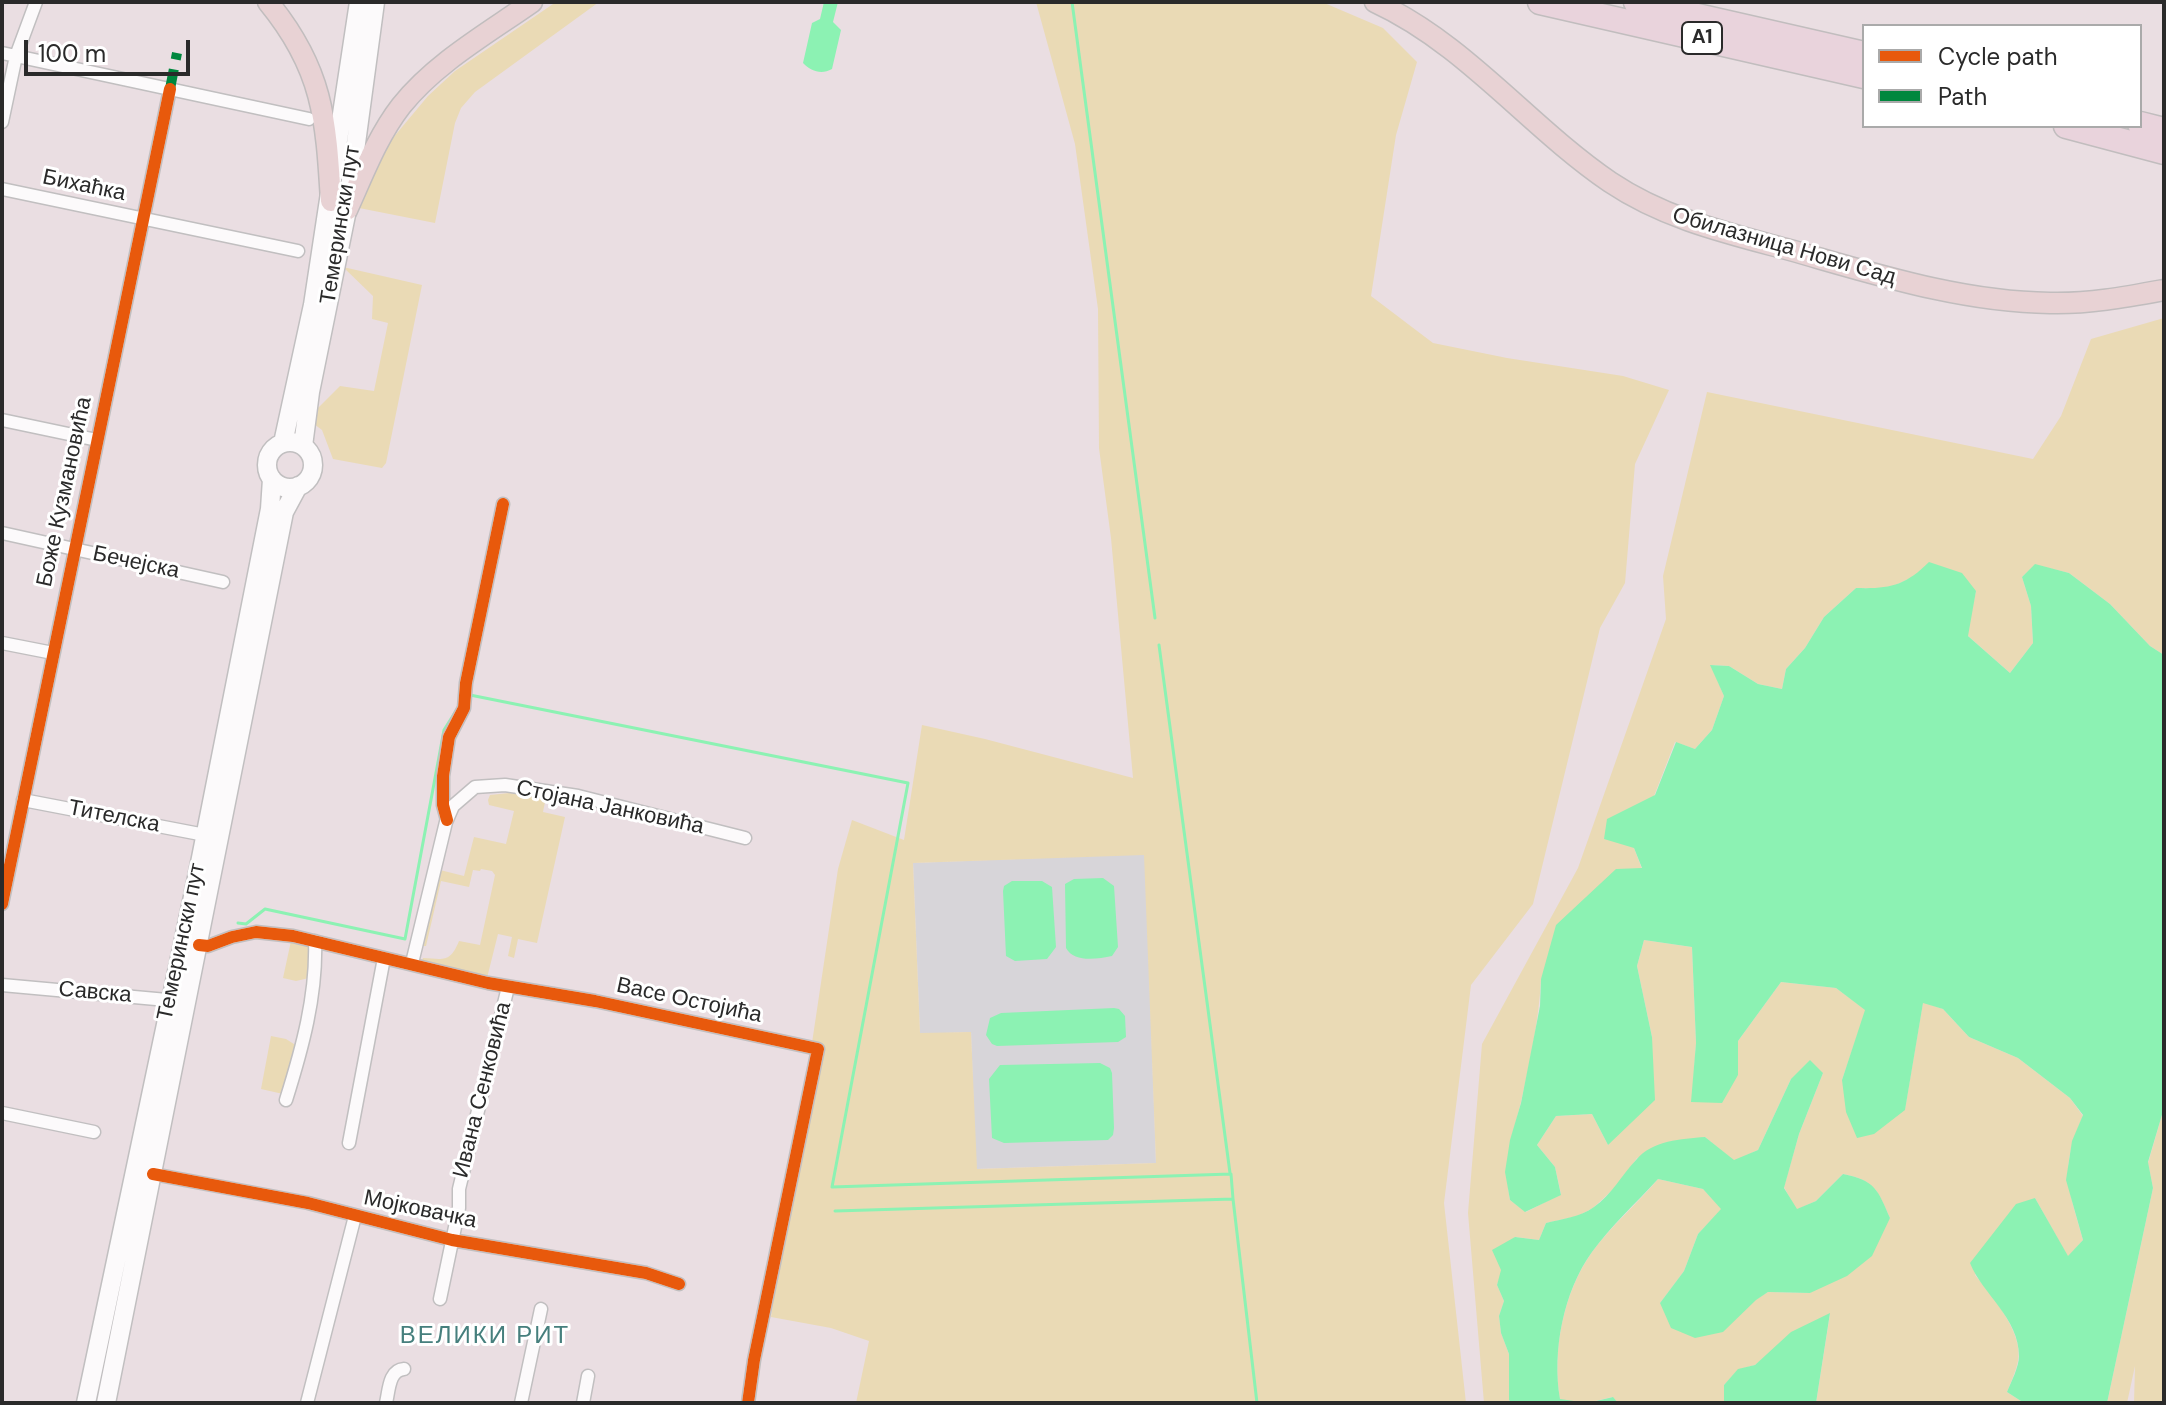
<!DOCTYPE html>
<meta charset="utf-8">
<style>
body{margin:0}
#map{position:relative;width:2166px;height:1405px;overflow:hidden;background:#eadee2;font-family:"DM Sans",sans-serif}
canvas{display:block}
.frame{position:absolute;inset:0;border:4px solid #2a2a2a;pointer-events:none}
.legend{position:absolute;left:1862px;top:24px;width:280px;height:104px;box-sizing:border-box;background:#fff;border:2px solid #aaa;margin:0;padding:10px 14px;list-style:none;font-size:24px;color:#2a2a2a}
.legend li{display:flex;align-items:center;gap:16px;height:40px}
.legend b{width:40px;border:2px solid #aaa}
.scale{position:absolute;left:24px;top:40px;width:166px;height:36px;box-sizing:border-box;border:4px solid #2a2a2a;border-top:0;padding-left:10px;font-size:24px;line-height:28px;white-space:nowrap;color:#2a2a2a;-webkit-text-stroke:6px #fff;paint-order:stroke}
</style>
<div id="map">
<canvas width="2166" height="1405"></canvas>
<div class="frame"></div>
<ul class="legend">
<li><b style="height:10px;background:#e8590c"></b>Cycle path</li>
<li><b style="height:10px;background:#00873e"></b>Path</li>
</ul>
<div class="scale">100 m</div>
</div>
<script>
const ctx = document.querySelector('canvas').getContext('2d');
ctx.lineJoin = 'round';
function paint(path, color) {
  ctx.fillStyle = color;
  ctx.fill(path, 'evenodd');
}
function trace(path, color, width, dash) {
  ctx.strokeStyle = color;
  ctx.lineWidth = width;
  ctx.lineCap = dash ? 'butt' : 'round';
  ctx.setLineDash(dash || []);
  ctx.stroke(path);
}
function label(font, color, halo, rows, align = 'center') {
  ctx.font = font + ' "DM Sans",sans-serif';
  ctx.lineWidth = 6;
  ctx.setLineDash([]);
  ctx.textBaseline = 'middle';
  ctx.strokeStyle = halo;
  ctx.fillStyle = color;
  for (const [text, x, y, turn = 0] of rows) {
    ctx.save();
    ctx.translate(x, y);
    ctx.rotate((+turn || 0) * Math.PI / 180);
    ctx.textAlign = isNaN(turn) ? turn : align;
    if (halo) ctx.strokeText(text, 0, 0);
    ctx.fillText(text, 0, 0);
    ctx.restore();
  }
}
const industrial = new Path2D(`
 M1145 854 1156 1163 976 1169 971 1032 920 1034 913 863Z`);
const green = new Path2D(`
 M556 2H599L475 92 461 108 455 123 435 223 359 208 382 151 428 96 455 71Z
 M1036 2H1322L1383 28 1417 62 1396 135 1371 296 1433 343 1507 358 1623 376 1669 390 1635 464 1625 583 1600 628 1533 904 1471 985 1444 1203 1466 1403H856L869 1341 831 1328 771 1317 838 869 852 820 904 840 922 725 985 739 1133 778 1111 538 1099 448 1098 309 1075 144ZM1144 855 1156 1163 977 1169 971 1032 920 1033 913 863Z
 M343 267 422 285 386 463 382 468 333 459 322 430 310 421 316 410 340 386 374 391 388 323 372 319 373 296Z
 M2164 318V655L2150 646 2110 604 2069 573 2035 565 2022 577 2031 606 2033 643 2010 673 1967 635 1976 591 1915 576 1887 589 1856 588 1824 617 1805 648 1786 669 1782 689 1758 684 1729 666 1711 665 1724 696 1712 730 1695 749 1675 742 1634 848 1642 869 1541 979C1539 1020 1530 1062 1521 1102 1511 1142 1503 1159 1510 1200L1526 1212 1561 1194 1555 1167 1537 1145 1556 1116 1592 1114 1608 1145 1652 1037 1637 966 1644 940 1692 947 1696 1043 1692 1102 1738 1075V1041L1781 982 1836 988 1866 1010 1842 1080 1905 1109 1923 1002 1943 1009 1969 1037 2018 1058 2070 1098 2083 1116C2059 1170 2068 1186 2083 1240L2068 1257 2035 1198 1975 1275C1992 1295 2024 1334 2018 1361 2016 1371 2011 1382 2007 1392L2024 1403H1816L1830 1314 1771 1352 1755 1365 1738 1370 1724 1385V1403H1618L1612 1397 1588 1403 1560 1400C1552 1351 1563 1293 1592 1252 1611 1226 1637 1204 1658 1179L1703 1189 1722 1209 1698 1234 1684 1271 1660 1303 1756 1299 1768 1292 1810 1293 1890 1218C1878 1191 1875 1180 1843 1174L1816 1201 1796 1210 1784 1187 1799 1134 1823 1073 1791 1079 1758 1150 1734 1161 1705 1137 1637 1158 1620 1183 1593 1208 1578 1216 1546 1223 1539 1240 1515 1237 1497 1285 1504 1301 1499 1316 1501 1333 1509 1354V1400L1512 1403H1484L1468 1213 1482 1044 1578 868 1666 619 1663 576 1707 392 2033 459 2061 416 2091 339Z
 M509 793 546 797 543 812 565 817 537 943 518 939 514 958 508 956 512 937 498 934 487 978 422 961 423 958C444 959 450 963 459 941L480 945 495 875 492 871 481 869 480 871 473 870 469 887 441 881 426 946H423L440 870 464 876 474 837 506 844 514 811 489 805 488 800 490 795Z
 M291 941 308 944 311 948 309 978 296 981 283 978Z
 M271 1036 286 1039 297 1046 283 1094 261 1089Z
 M2164 1108V1403H2134L2135 1366 2127 1403H2107L2153 1188 2148 1163Z`);
const water = new Path2D(`
 M824 2H838L833 22 841 30 832 69C821 75 811 71 803 63L812 23 820 19Z
 M1929 562 1962 573 1976 591 1968 636 2010 673 2033 643 2031 606 2022 577 2035 564 2069 573 2110 604 2150 646 2164 655V1108L2148 1162 2153 1188 2107 1403H2024L2007 1392C2011 1382 2019 1367 2019 1356 2019 1318 1983 1295 1970 1263L2016 1204 2035 1198 2068 1256 2083 1240 2066 1180 2072 1141 2083 1115 2070 1098 2018 1058 1969 1037 1943 1009 1923 1003 1905 1110 1874 1134 1857 1138 1846 1112 1842 1080 1865 1010 1836 988 1781 982 1738 1041V1075L1722 1103 1691 1102 1696 1043 1692 947 1644 940 1637 966 1652 1037 1655 1100 1608 1145 1592 1114 1556 1116 1537 1145 1555 1167 1561 1195 1525 1212 1510 1200 1505 1172 1510 1140 1521 1103 1540 1006 1541 979 1556 925 1616 869 1642 868 1634 848 1604 839 1607 819 1655 795 1676 742 1695 749 1712 730 1724 696 1710 665 1729 666 1758 684 1782 689 1786 669 1805 648 1824 617 1856 588C1889 589 1905 586 1929 562Z
 M1103 878 1114 886 1118 947 1112 956C1097 959 1074 963 1066 948L1065 884 1074 879Z
 M1012 881H1042L1052 887 1056 947 1047 959 1015 961 1006 956 1003 891 1004 886Z
 M1114 1008 1119 1009 1125 1016 1126 1037 1118 1042 997 1046 992 1044 986 1035 990 1018 1001 1013Z
 M1810 1060 1823 1073 1799 1134 1784 1188 1797 1209 1816 1201 1843 1174C1875 1180 1878 1190 1890 1218L1872 1256 1847 1276 1810 1293 1768 1292 1756 1300 1723 1332 1695 1338 1671 1328 1660 1303 1684 1271 1698 1234 1721 1209 1703 1189 1658 1179C1636 1203 1611 1226 1592 1252 1563 1292 1552 1352 1560 1399L1588 1403 1613 1397 1618 1403H1512L1509 1400V1354L1501 1333 1499 1316 1504 1301 1497 1285 1501 1270 1492 1250 1515 1237 1539 1240 1546 1223C1562 1219 1580 1217 1594 1207 1612 1194 1621 1176 1636 1160 1653 1140 1681 1139 1705 1137L1734 1160 1758 1150 1791 1079Z
 M1100 1063 1110 1068 1112 1073 1114 1128 1113 1135 1108 1140 1004 1143 992 1138 989 1079 1000 1065Z
 M1830 1313 1816 1403H1724V1385L1738 1369 1755 1365 1791 1332Z`);
const stream = new Path2D(`
 M1072 2 1155 618
 M1159 645 1230 1173
 M470 695 908 783 832 1187 1231 1174 1233 1199
 M238 923 246 924 265 909 405 939 444 730 459 706
 M835 1211 1233 1199 1257 1403`);
const street = new Path2D(`
 M2 53 309 119
 M2 122 16 56 36 2
 M2 189 298 251
 M2 420 97 440
 M2 533 223 582
 M2 643 53 653
 M23 800 205 835
 M447 820 443 805V776L449 737 464 708 466 683 503 504
 M2 904 170 89
 M199 945 208 946 232 937 256 932 293 936 488 983 595 1001 818 1049 754 1360 748 1403
 M412 963 446 822 453 806 475 787 505 785 578 796 745 838
 M2 985 178 1001
 M286 1100C302 1049 317 995 315 941
 M2 1113 94 1132
 M349 1143 384 958
 M153 1174 308 1203 452 1240 646 1273 679 1284
 M440 1299 459 1208V1189L508 987
 M307 1403 355 1216
 M386 1403C389 1390 389 1370 404 1369
 M521 1403 541 1309
 M583 1403 588 1376`);
const secondary = new Path2D(`
 M267 465a23 23 0 1 1 46 0a23 23 0 1 1-46 0Z
 M283 443 313 305 359 2
 M303 446 310 392 347 210 375 2
 M86 1403 198 873 270 509 272 479
 M106 1403 284 512 298 486`);
const primary = new Path2D(`
 M268 2C323 69 326 118 331 201
 M1375 2C1466 44 1528 126 1610 182 1665 219 1727 233 1790 250 1875 274 1961 302 2050 303 2089 304 2126 297 2164 290
 M347 210C363 175 377 137 401 106 435 63 488 33 532 2`);
const highway = new Path2D(`
 M1540 2 1864 76
 M1636 2 1864 54
 M2140 124 2164 130
 M2066 126 2164 152`);
const quiet = new Path2D(`
 M170 89 177 53`);
const cycleway = new Path2D(`
 M447 820 443 805V776L449 737 464 708 466 683 503 504
 M2 904 170 89
 M199 945 208 946 232 937 256 932 293 936 488 983 595 1001 818 1049 754 1360 748 1403
 M153 1174 308 1203 452 1240 646 1273 679 1284`);
const shields = [
 [1702,38,40]
];
const shieldNames = [
 ["A1",1702,38]
];
const streetNames = [
 ["Бихаћка",84,186,12],
 ["Темерински пут",341,225,-81],
 ["Обилазница Нови Сад",1784,247,16],
 ["Боже Кузмановића",65,492,-78],
 ["Бечејска",136,563,12],
 ["Стојана Јанковића",610,808,12],
 ["Тителска",114,817,11],
 ["Темерински пут",182,942,-78],
 ["Савска",95,993,5],
 ["Васе Остојића",689,1001,12],
 ["Ивана Сенковића",483,1090,-76],
 ["Мојковачка",420,1210,12]
];
const neighbourhoodNames = [
 ["ВЕЛИКИ РИТ",485,1337]
];
paint(industrial, '#d7d5d9');
paint(green, '#eadab5');
paint(water, '#8cf2b3');
trace(stream, '#8cf2b3', 3);
trace(street, '#c1bfc0', 15);
trace(secondary, '#c1bfc0', 21);
trace(primary, '#c1bdbe', 23);
trace(highway, '#c1bdbe', 27);
trace(street, '#fcfafb', 12);
trace(secondary, '#fcfafb', 18);
trace(primary, '#e8d2d4', 20);
trace(highway, '#e9d3dc', 24);
trace(quiet, '#00873e', 10, [20, 10]);
trace(cycleway, '#e8590c', 12);
for (const [x, y, w] of shields) {
  const box = new Path2D();
  box.roundRect(x - w / 2, y - 16, w, 32, 6);
  ctx.fillStyle = '#fff';
  ctx.fill(box);
  trace(box, '#2a2a2a', 2);
}
label('bold 20px', '#2a2a2a', null, shieldNames);
label('22px', '#2a2a2a', '#fff', streetNames);
ctx.letterSpacing = '2px';
label('24px', '#467f7d', '#fff', neighbourhoodNames);
ctx.letterSpacing = '0px';
</script>
